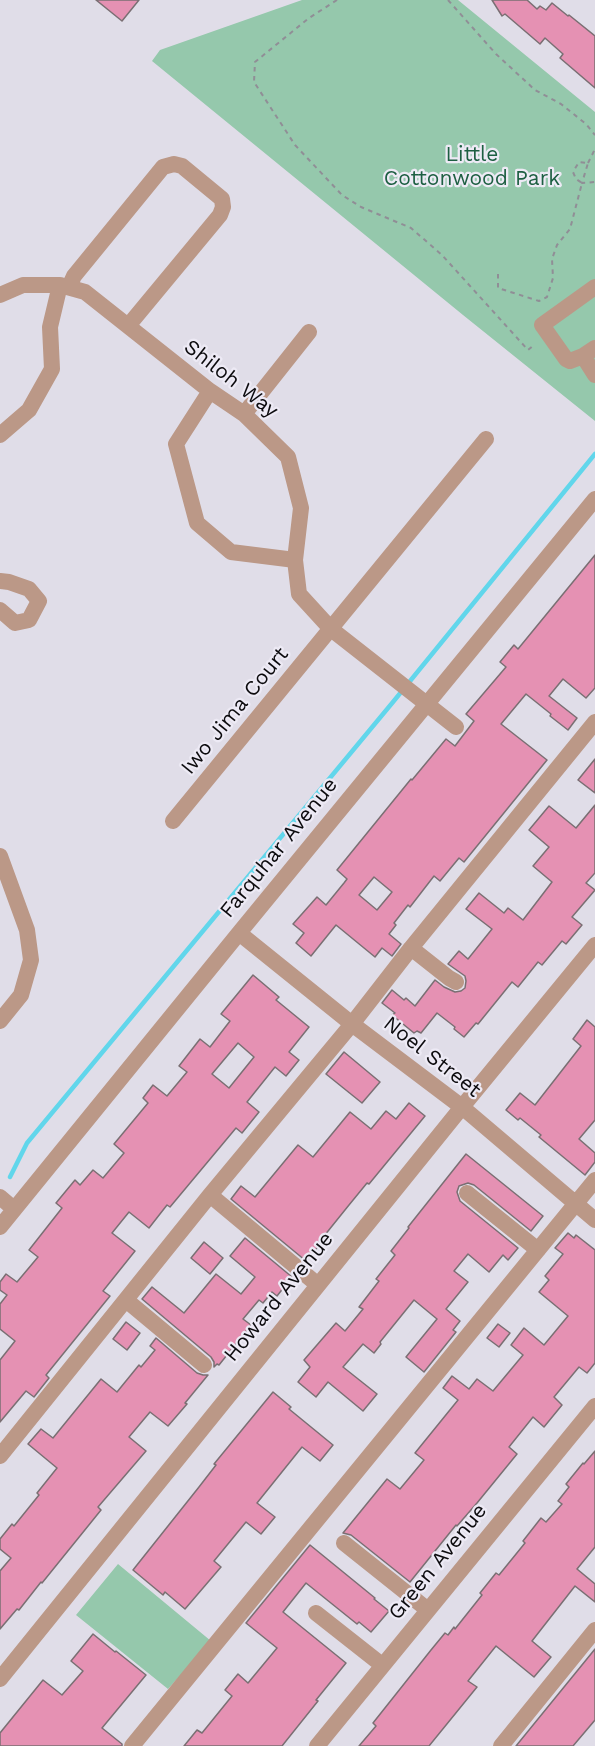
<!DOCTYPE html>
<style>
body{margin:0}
canvas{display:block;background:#e0dde8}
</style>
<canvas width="595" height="1746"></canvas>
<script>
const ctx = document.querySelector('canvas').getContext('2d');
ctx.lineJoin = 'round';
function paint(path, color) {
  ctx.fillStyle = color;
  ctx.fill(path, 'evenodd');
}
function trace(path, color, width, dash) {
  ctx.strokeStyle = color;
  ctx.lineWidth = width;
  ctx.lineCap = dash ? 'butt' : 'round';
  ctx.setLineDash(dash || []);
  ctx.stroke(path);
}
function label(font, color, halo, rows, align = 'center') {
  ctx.font = font + ' "Work Sans",sans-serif';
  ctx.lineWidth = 4.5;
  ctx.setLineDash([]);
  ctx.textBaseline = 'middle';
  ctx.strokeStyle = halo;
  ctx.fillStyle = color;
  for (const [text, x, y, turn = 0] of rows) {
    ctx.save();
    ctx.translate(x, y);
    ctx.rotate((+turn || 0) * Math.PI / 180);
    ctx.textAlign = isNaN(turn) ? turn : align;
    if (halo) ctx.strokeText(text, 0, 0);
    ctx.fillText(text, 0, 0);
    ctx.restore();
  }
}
const green = new Path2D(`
 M302 0H458L595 112V421L463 315 152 61 160 50Z
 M118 1564 211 1641 168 1689 76 1615Z`);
const stream = new Path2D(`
 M10 1177 27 1143 393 702 595 454`);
const building = new Path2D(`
 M96 0H139L122 21Z
 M492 0H527L537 9 540 6 546 10 552 3 568 16 569 15 595 36V88L560 58 563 54 545 38 540 44 505 14 502 16Z
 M595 555V688L586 698 563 679 549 696 577 718 568 730 550 716 551 714 526 694 501 724 547 760 464 862 459 858 440 881 434 876 410 907 408 905 394 923 396 925 389 934 401 944 392 956 382 948 375 957 336 925 311 956 296 943 304 933 293 924 317 897 326 905 344 883 347 879 337 870 411 779 412 780 446 739 455 746 474 721 466 714 506 667 500 662 514 645 518 649ZM374 877 392 892 377 910 359 895Z
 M595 759V793L578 780Z
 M595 805V873L586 883 595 890 572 917 582 925 566 944 562 941 542 965 538 962 518 987 512 982 478 1024 476 1023 464 1037 454 1029 455 1027 437 1013 421 1033 417 1031 414 1033 392 1015 395 1013 382 1003 392 990 404 1000 406 998 415 1006 435 980 444 987 455 992 461 991 465 988 466 981 465 976 448 964 459 951 468 959 492 929 466 909 479 893 504 913 508 908 523 920 552 882 533 866 549 847 529 830 549 806 576 828Z
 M253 975 279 997 276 1000 309 1027 289 1052 299 1060 286 1076 275 1067 247 1102 259 1112 242 1133 236 1128 170 1207 167 1205 149 1228 129 1212 112 1233 135 1251 103 1291 110 1296 46 1375 49 1378 34 1397 26 1391 0 1422V1360L15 1341 0 1329V1304L7 1295 0 1290V1282L6 1274 17 1282 38 1257 29 1250 62 1208 56 1203 75 1180 80 1185 93 1170 103 1178 124 1153 114 1144 148 1103 143 1098 153 1085 167 1096 187 1072 179 1066 200 1039 210 1047 230 1021 221 1014ZM238 1043 254 1057 229 1088 212 1074Z
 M587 1020 595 1027V1120L579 1139 595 1153V1162L585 1175 539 1137 541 1135 520 1118 518 1120 506 1110 520 1093 535 1105 581 1046 573 1039Z
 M344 1052 380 1082 362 1103 326 1074Z
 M409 1103 425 1116 369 1184 367 1183 349 1205 316 1246 317 1248 306 1261 231 1199 241 1186 255 1197 298 1145 313 1157 350 1112 371 1129 386 1111 396 1119Z
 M466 1154 543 1216 531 1231 474 1185 468 1183 459 1186 457 1192 460 1201 518 1248 508 1260 503 1255 489 1272 468 1254 454 1271 468 1282 446 1309 460 1321 453 1330 456 1332 424 1372 406 1357 437 1319 414 1300 380 1342 381 1344 374 1353 363 1344 343 1367 377 1394 363 1411 328 1382 316 1397 298 1382 310 1367 304 1360 336 1323 345 1331 363 1309 359 1307 379 1281 376 1279 395 1255 391 1251 409 1228 408 1227Z
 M568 1233 574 1238 576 1235 595 1250V1363L587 1373 579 1367 554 1397 562 1405 544 1427 533 1417 509 1447 517 1454 477 1503 457 1526 456 1525 410 1582 351 1535 343 1533 387 1479 400 1489 424 1460 415 1453 458 1400 443 1388 452 1376 469 1389 477 1379 493 1391 523 1355 511 1345 524 1328 544 1345 568 1316 539 1292 549 1280 545 1276 563 1254 555 1248Z
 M245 1238 292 1277 277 1296 272 1292 263 1303 259 1300 243 1319 251 1325 219 1365 217 1364 214 1367V1362L211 1357 142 1299 152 1287 184 1313 216 1274 241 1294 255 1277 230 1256Z
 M204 1242 223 1258 210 1274 191 1258Z
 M126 1322 140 1333 127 1350 113 1339Z
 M498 1324 510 1333 499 1347 487 1338Z
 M156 1338 197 1373 203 1375H208L185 1403 187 1404 168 1426 150 1412 129 1437 146 1451 98 1507 101 1510 42 1583 41 1582 19 1610 17 1609 0 1629V1571L11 1558 0 1549V1539L12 1524 14 1526 39 1495 37 1493 57 1468 28 1444 41 1429 53 1438 101 1379 117 1392 139 1365 141 1367 155 1350 150 1346Z
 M273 1392 291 1407 289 1409 333 1445 320 1461 302 1447 257 1503 275 1517 261 1534 246 1522 214 1561 221 1567 185 1609 165 1592 163 1595 133 1570 199 1487 216 1465 214 1464Z
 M595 1451V1547L577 1569 595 1584V1602L575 1586 532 1641 551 1657 534 1677 496 1646 468 1681 477 1687 429 1746H359L376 1726 373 1723 431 1650 445 1633 448 1635 454 1627 455 1629 482 1595 480 1593 496 1573 499 1575 525 1543 523 1541 541 1518 546 1522 562 1504 558 1501 569 1487 566 1484 583 1463 584 1464Z
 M310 1545 375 1598 374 1599 389 1611 371 1632 359 1622 357 1624 306 1583 283 1612 346 1663 316 1700 318 1701 282 1746H184L197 1730 202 1733 232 1696 225 1690 238 1674 248 1683 277 1648 246 1623Z
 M93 1634 115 1652 116 1651 146 1675 102 1728 122 1744V1746H0V1733L43 1680 62 1695 83 1671 71 1661Z
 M595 1649V1720L573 1746H516Z`);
const path = new Path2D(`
 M337 0 309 18 255 62 254 82 295 145 342 195 361 207 411 228 442 255 528 350 535 344
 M448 0 496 54 535 90 561 104 586 124 595 135
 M588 163 595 149
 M498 274V288L539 301 547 297 553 278 552 259 557 245 570 229 582 183 576 179 573 172 579 162 588 163 582 183 595 182`);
const minor = new Path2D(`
 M69 287 74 276 163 167 174 164 182 166 222 199 223 207 220 215 128 326
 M595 287 542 325 566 359 570 361 583 356 595 348
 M0 295 23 285H60L85 292 210 391 244 414 288 457 301 508 295 560 299 594 331 629 456 727
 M583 356 595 375
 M210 391 176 444 197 523 231 552 295 560
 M244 414 309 332
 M0 435 29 410 52 369 50 327 60 285
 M0 581 9 582 29 589 39 601 29 620 15 623 0 610
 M173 821 486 439
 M0 856 27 930 31 960 21 995 0 1021
 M239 933 352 1024 462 1107 595 1220
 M411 948 449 978 456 982
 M467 1193 538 1250
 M210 1195 318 1285
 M0 1197 14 1209
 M0 1227 239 933 595 499
 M126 1300 204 1365
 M0 1456 210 1195 352 1024 411 948 595 722
 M344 1543 428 1610
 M316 1613 382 1665
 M0 1679 462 1107 595 945
 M132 1746 595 1180
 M317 1746 595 1406
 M501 1746 595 1630`);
const parkNames = [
 ["Little",472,155],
 ["Cottonwood Park",472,179]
];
const streetNames = [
 ["Shiloh Way",231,379,38],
 ["Iwo Jima Court",235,711,-51],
 ["Farquhar Avenue",279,848,-51],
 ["Noel Street",432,1057,38],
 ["Howard Avenue",279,1297,-51],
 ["Green Avenue",438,1562,-51]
];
paint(green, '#95c8ac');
trace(stream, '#61d6eb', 4.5);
paint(building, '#e591b3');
trace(building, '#7a6f73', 1.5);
trace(path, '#908e96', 2, [4.5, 4.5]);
trace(minor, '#bb9887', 16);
label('21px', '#1d5f42', '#edeaf5', parkNames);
label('21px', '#0c0b0e', '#edeaf5', streetNames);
</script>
